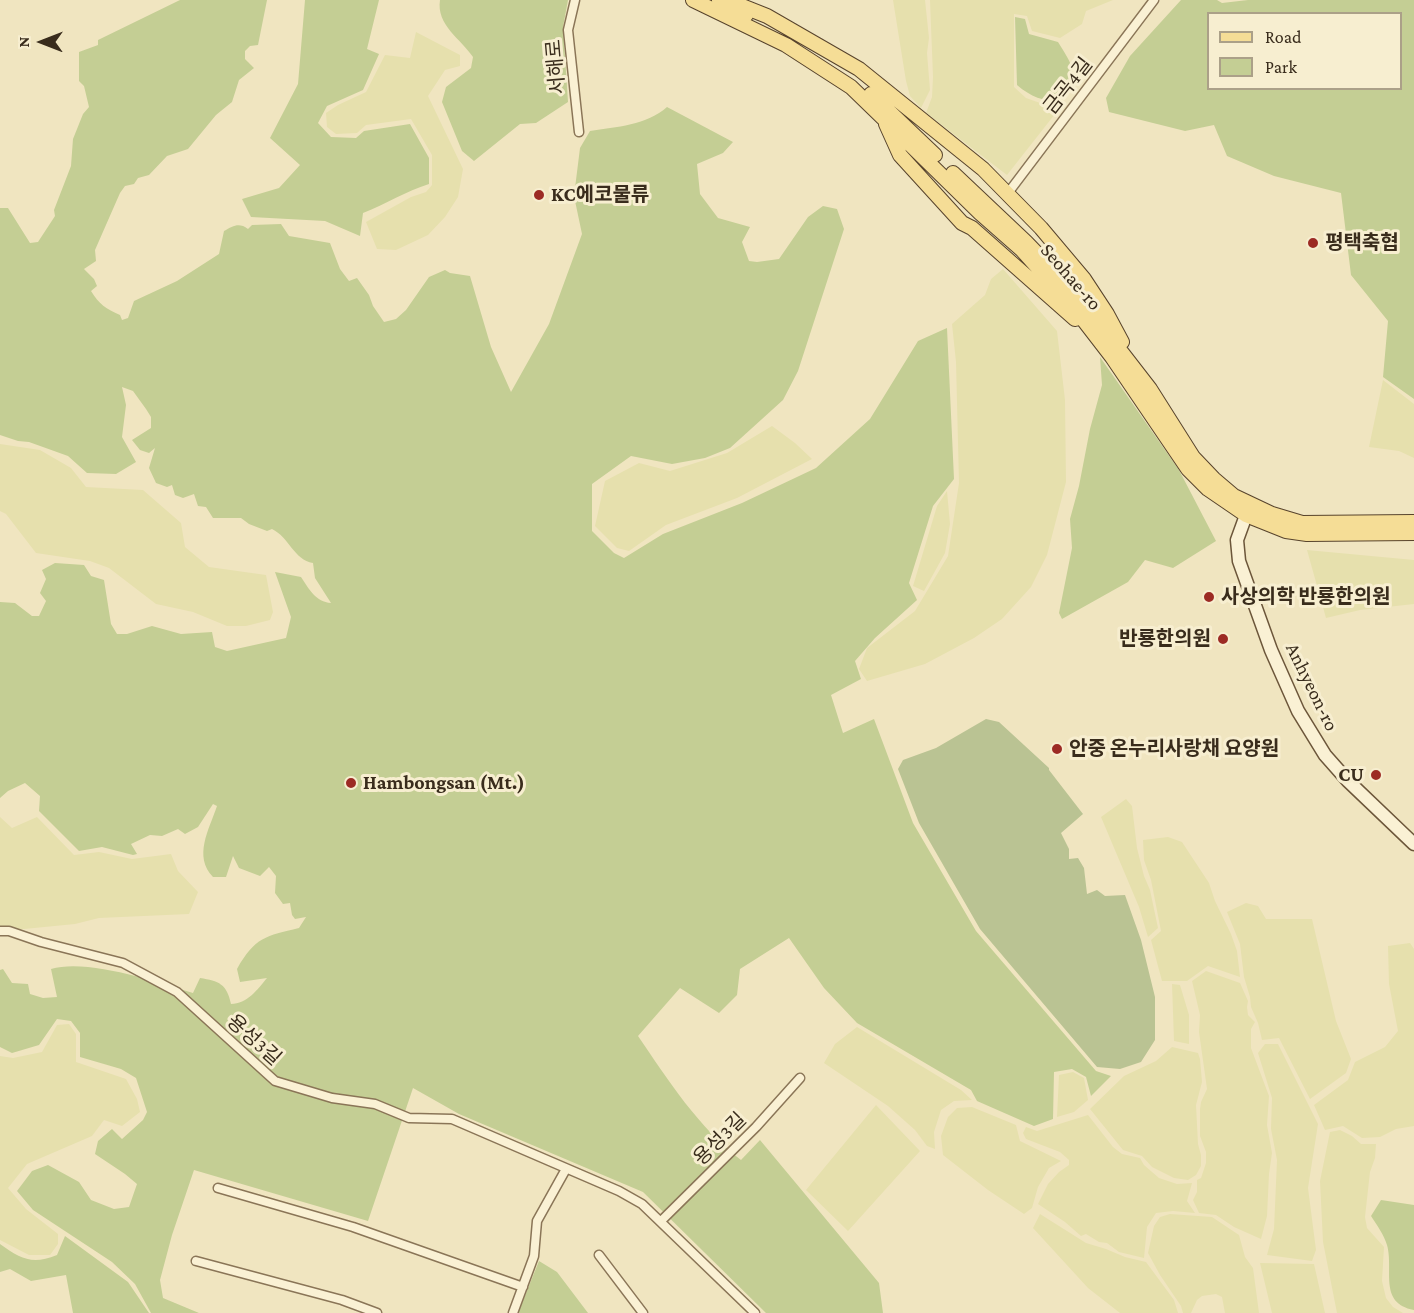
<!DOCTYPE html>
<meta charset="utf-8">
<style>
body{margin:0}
#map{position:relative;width:1414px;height:1313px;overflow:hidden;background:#f0e5c0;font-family:"Crimson Pro",serif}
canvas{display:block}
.legend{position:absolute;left:1207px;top:12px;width:195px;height:78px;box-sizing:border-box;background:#f7eed0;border:2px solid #aba088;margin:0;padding:8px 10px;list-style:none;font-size:18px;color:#392c1c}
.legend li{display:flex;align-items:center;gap:12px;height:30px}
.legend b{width:30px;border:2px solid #aba088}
.north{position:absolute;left:12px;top:12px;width:60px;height:60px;-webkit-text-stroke:4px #f7eed0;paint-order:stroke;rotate:270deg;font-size:16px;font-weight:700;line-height:24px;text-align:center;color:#392c1c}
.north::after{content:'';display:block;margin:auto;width:21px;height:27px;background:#392c1c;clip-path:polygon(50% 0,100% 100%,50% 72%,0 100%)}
</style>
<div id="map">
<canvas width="1414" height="1313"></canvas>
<ul class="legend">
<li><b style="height:8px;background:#f5dd96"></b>Road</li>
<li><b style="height:16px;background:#c4ce94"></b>Park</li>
</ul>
<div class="north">N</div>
</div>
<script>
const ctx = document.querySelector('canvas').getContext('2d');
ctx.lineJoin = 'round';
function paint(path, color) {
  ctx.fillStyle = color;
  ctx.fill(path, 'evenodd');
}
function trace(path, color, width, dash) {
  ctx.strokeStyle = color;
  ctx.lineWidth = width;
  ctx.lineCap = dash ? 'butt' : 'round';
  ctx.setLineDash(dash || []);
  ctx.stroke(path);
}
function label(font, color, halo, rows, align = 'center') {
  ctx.font = font + ' "Crimson Pro","Noto Sans KR",serif';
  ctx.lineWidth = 6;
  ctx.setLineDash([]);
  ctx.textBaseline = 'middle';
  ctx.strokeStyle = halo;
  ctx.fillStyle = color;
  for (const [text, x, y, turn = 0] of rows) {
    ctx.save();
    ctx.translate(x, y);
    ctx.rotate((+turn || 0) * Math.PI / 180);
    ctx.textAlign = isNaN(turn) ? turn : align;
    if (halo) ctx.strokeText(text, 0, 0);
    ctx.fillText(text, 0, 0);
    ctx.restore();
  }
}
const farmland = new Path2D(`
 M893 0H925L929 38 927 53 930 90 921 108 910 96 906 81Z
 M930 0H1113L1086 11 1082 24 1060 38 1032 31 1027 16 1014 14V87L1026 98 1043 104 1066 107 1055 114 1007 175 926 113 932 97 933 77Z
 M416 32 460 55V66L445 70 428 96 463 169 458 197 445 217 428 235 396 250 377 249 366 222 411 197 426 192 432 185V155L411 119 366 125 357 133 336 134 327 127 326 113 338 105 366 92 385 55 410 58Z
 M1003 269 1057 331 1065 400 1066 482 1047 555 1031 587 1002 619 974 638 925 664 867 681 859 669 867 648 915 611 948 556 959 483 956 362 952 324 985 295 991 279Z
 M1383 380 1414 404V458L1399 451 1369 447Z
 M772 426 795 443 812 459 737 498 666 525 629 551 617 548 595 526 605 481 639 463 670 471 727 453Z
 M0 444 40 450 71 468 86 487 143 490 181 523 185 547 209 567 266 575 273 612 270 620 246 626H227L193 612 156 604 109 568 90 561 36 553 6 514 0 511Z
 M947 491 950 524 945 553 924 591 913 586 937 506Z
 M1307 550 1414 560V604L1360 610 1326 618Z
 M1126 799 1132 806 1137 848 1144 876 1150 890 1158 928 1148 937 1139 907 1101 817Z
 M0 817 12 828 37 817 74 855 99 852 132 859 171 854 178 871 198 892 189 914 99 918 75 924 14 930 0 928Z
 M1168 837 1182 842 1209 883 1215 901 1231 934 1237 951 1240 977 1208 966 1187 981H1162L1151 940 1161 931 1151 880 1144 860 1143 840Z
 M1246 903 1258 906 1266 919H1312L1336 1021 1351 1059 1346 1073 1310 1099 1279 1038 1262 1040 1258 1023 1251 1007 1250 997 1244 977 1240 944 1227 912Z
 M1410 943 1414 949V1126L1396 1129 1380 1137 1362 1138 1343 1126 1325 1130 1314 1105 1348 1080 1355 1062 1385 1047 1398 1031 1389 984 1388 946Z
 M1206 971 1240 983 1248 1001 1247 1007 1248 1015 1255 1022 1251 1029V1048L1269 1096 1267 1125 1272 1153 1269 1174 1267 1216 1261 1239 1234 1227 1216 1215 1199 1213 1193 1200 1197 1192V1180L1201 1178 1206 1163V1152L1200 1136V1109L1201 1102 1207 1089 1199 1032 1200 1015 1192 981Z
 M1172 984 1180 985 1189 1015V1044L1174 1041Z
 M69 1024 76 1034V1062L126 1079 137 1099 140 1112 122 1126 104 1120 92 1136 27 1164 8 1188 26 1209 58 1234V1244L50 1255H29L0 1240V1056L13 1058 42 1052 57 1025Z
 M857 1027 961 1090 972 1100 954 1101 941 1110 934 1132 935 1149 927 1146 915 1130 888 1106 824 1063 835 1044Z
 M1265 1044H1278L1318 1124 1308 1188 1316 1250 1312 1261 1267 1255 1274 1229 1277 1160 1271 1129 1272 1098 1258 1053Z
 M1172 1047 1198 1053 1200 1059 1202 1082 1196 1105 1198 1144 1201 1155V1166L1196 1175 1188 1180 1174 1178 1152 1167 1142 1156 1123 1150 1090 1109 1124 1076 1156 1061Z
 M1073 1072 1084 1078 1088 1100 1074 1112 1057 1117 1059 1075Z
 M876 1105 920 1151 848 1231 806 1190Z
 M972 1107 1016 1125 1020 1141 1061 1161 1049 1168 1038 1187 1032 1208 1024 1214 988 1190 943 1155 941 1136 948 1117 957 1108Z
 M1088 1115 1113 1147 1122 1154 1140 1158 1144 1165 1159 1178 1177 1184 1192 1183 1187 1201 1195 1213 1173 1211 1156 1213 1147 1227 1144 1258 1119 1252 1107 1243 1099 1242 1086 1234 1081 1236 1065 1222 1038 1204 1048 1184 1059 1172 1069 1165V1160L1060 1152 1026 1139 1023 1133 1026 1127 1037 1131Z
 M1340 1130 1352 1136 1361 1144H1376L1375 1158 1370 1172 1365 1217 1367 1228 1384 1247 1382 1281 1386 1298 1393 1307 1403 1313H1337L1323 1242 1320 1181 1330 1132Z
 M1040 1214 1086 1243 1106 1249 1125 1257 1146 1262 1174 1300 1178 1313H1120L1088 1288 1033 1228Z
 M1170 1214 1212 1217 1239 1235 1245 1257 1253 1268 1259 1313H1225L1222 1297 1216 1294 1202 1296 1197 1300 1191 1313H1183L1181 1306 1160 1275 1148 1253 1154 1226 1160 1217Z
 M1260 1263 1314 1264 1325 1313H1272Z`);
const green = new Path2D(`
 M180 0H267L258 45 250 46 245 51V59L254 68 239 80 232 102 216 115 188 149 167 156 149 175 138 178 134 184 125 186 120 193 95 250 96 261 84 269 94 279 97 286 91 291C99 304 106 309 120 315L122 320 128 318 134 301 177 281 219 254 224 231C233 226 239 222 248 229L252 225 281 224 289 236 330 243 340 269 349 281 357 278 369 295 373 306 384 322 396 319 406 310 429 277 445 270 450 273 470 276 491 347 511 392 549 324 582 234 574 196 580 148 590 131C616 127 647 125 667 107L733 142 723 153 697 164 700 194 718 218 750 227 742 242 749 261 757 262 779 259 808 217 823 206 837 209 844 229 798 371 783 400 730 448 705 458 672 464 631 456 592 484V531L614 553 624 558 663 534 742 503 816 468 870 419 918 341 947 328 954 479 933 506 909 583 917 600 875 638 855 661 861 679 831 695 843 733 874 719 913 823 976 931 1096 1071 1111 1076 1091 1096 1086 1077 1072 1069 1054 1072 1053 1119 1034 1126 977 1101 971 1090 857 1023 824 988 789 938 740 969 737 995 719 1013 680 988 638 1036C668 1080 698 1127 741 1160L760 1140 879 1283 883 1313H766L643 1192 459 1114 413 1088 368 1221 194 1170 172 1235 160 1280 163 1298 199 1313H151L135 1284 112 1262 33 1210 17 1191 32 1171 48 1165 79 1182 91 1200 114 1209 129 1207 137 1184 125 1174 95 1154 98 1141 112 1129 122 1139 143 1120 147 1112 136 1078 121 1069 80 1057V1033L71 1021 57 1019 39 1045 12 1053 0 1047V970L3 969 12 983 28 984 30 994 43 998 57 997 51 969C87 958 157 982 193 993L200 978C219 981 227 984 231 1004 247 1004 258 989 267 978L240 982 237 969C255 937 266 936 299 928L306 917 295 919 292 915 290 903 283 904 275 893 276 876 269 867 260 876 239 868 233 856 226 877H213C193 856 209 830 217 806L213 804 198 827 185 834 178 829 162 836 150 835 131 844 137 854 133 855 102 847 79 851 39 811 40 796 25 783 8 791 0 798V602L15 603 32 616H39L46 601 40 593 46 579 42 570 55 563 84 565 91 576 104 580 111 624 117 634H127L152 626 181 634 212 632 215 647 227 651 286 638 291 617 275 572 301 577C309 589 316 602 331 603L315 578 313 563C294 560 289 537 272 529L267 531 249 524 241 518H213L206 507 198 506 194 494 183 498 175 495 172 485 167 487 156 483 149 468 155 448 149 453 140 450 132 440 151 428V417L146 409 133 391 122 387 126 405 122 437 136 462 116 474 87 473 68 456 29 442 18 441 0 435V208H8L30 243 38 242 55 216 54 210 71 166 73 139 83 114 89 107 84 86 79 81V52L98 45V40Z
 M305 0H379L367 49 379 54 363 90 327 106 318 123 331 137 356 138 364 131 410 124 429 158V184C406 191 386 204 363 213L360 236 325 221 251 217 242 199 279 188 300 165 270 138 298 84Z
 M440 0H568L563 27 568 102 536 123 520 124 474 161 462 151 442 102 446 87 471 68 473 57C461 39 436 25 440 0Z
 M1181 0H1217L1222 3 1248 0H1414V399L1383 377 1388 321 1351 275 1341 193 1274 176 1227 156 1214 125 1185 131 1109 112 1106 98 1130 56ZM1208 14H1400V88H1208Z
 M1015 17 1025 19 1029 34 1058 42C1066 55 1081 75 1071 91 1069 95 1064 98 1061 102 1043 101 1031 97 1017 85Z
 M1100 357 1179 470 1216 541 1173 568 1145 560 1128 582 1062 619 1059 613 1072 548 1070 519 1079 486 1090 429 1102 385Z
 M1381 1200 1414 1205V1310C1378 1303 1394 1270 1387 1245 1384 1235 1377 1225 1371 1216Z
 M65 1236 128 1282 149 1313H73L66 1275 31 1281 10 1269 0 1272V1244C21 1259 32 1265 57 1255Z
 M539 1261 557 1272 588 1313H518Z`);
const cemetery = new Path2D(`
 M986 719 999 722 1049 768V770L1083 814 1061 833 1069 849V859L1078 858 1084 868 1087 894 1097 890 1105 896 1125 895 1141 940 1155 997V1040L1141 1062 1120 1069 1097 1067 980 929 919 823 898 769 903 760 936 748Z`);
const street = new Path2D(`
 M575 0 568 30 579 132
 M1008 193 1154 0
 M0 931H9L41 942 123 963 177 992 275 1081 332 1098 375 1104 409 1118 452 1119 619 1191 642 1204 755 1313
 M218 1188 353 1227 523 1287
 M661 1221 756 1127 800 1078
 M599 1255 643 1313
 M196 1261 342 1300 377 1313
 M513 1313 534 1256 537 1221 566 1169`);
const secondary = new Path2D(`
 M1249 507 1237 540 1239 561 1271 650 1298 711 1325 755 1348 781 1414 844`);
const primary = new Path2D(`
 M693 0 786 45 851 87 884 119 980 213 1022 250 1075 309 1112 357 1188 469 1208 489 1246 515 1286 531 1307 534 1414 533
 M719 0 746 15
 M737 4 767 16 859 69 983 169 1041 228 1084 279 1107 314 1122 342
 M871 94 935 155
 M886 124 900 155 962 223 972 228 1075 319
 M953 173 1026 242 1078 296 1150 389 1193 457 1214 479 1234 496 1272 514 1302 523 1414 522`);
const markers = [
 [539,195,6,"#9c2b24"],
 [1313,243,6,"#9c2b24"],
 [1209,597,6,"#9c2b24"],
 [1223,639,6,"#9c2b24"],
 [1057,749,6,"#9c2b24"],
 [1376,775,6,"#9c2b24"],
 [351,783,6,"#9c2b24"]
];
const streetNames = [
 ["서해로",556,67,-95],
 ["금곡4길",1068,86,-52],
 ["Seohae-ro",1071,277,49],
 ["Anhyeon-ro",1312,687,64],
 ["용성3길",254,1040,42],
 ["용성3길",720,1139,-45]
];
const poiNames = [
 ["KC에코물류",551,195],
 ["평택축협",1325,243],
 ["사상의학 반룡한의원",1221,597],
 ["반룡한의원",1211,639,"right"],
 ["안중 온누리사랑채 요양원",1069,749],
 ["CU",1364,775,"right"],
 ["Hambongsan (Mt.)",363,783]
];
paint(farmland, '#e6e0ad');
paint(green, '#c4ce94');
paint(cemetery, '#bac393');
trace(street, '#8a7557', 11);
trace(secondary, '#6c563a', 15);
trace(primary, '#57432c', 16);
trace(street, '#faf1d4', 8);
trace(secondary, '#faf1d4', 12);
trace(primary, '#f5dd96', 14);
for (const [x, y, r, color] of markers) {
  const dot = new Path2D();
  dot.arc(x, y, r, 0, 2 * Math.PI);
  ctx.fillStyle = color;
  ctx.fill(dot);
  trace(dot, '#f7eed0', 2);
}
label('20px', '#392c1c', '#f7eed0', streetNames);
label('bold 20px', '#392c1c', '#f7eed0', poiNames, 'left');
</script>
